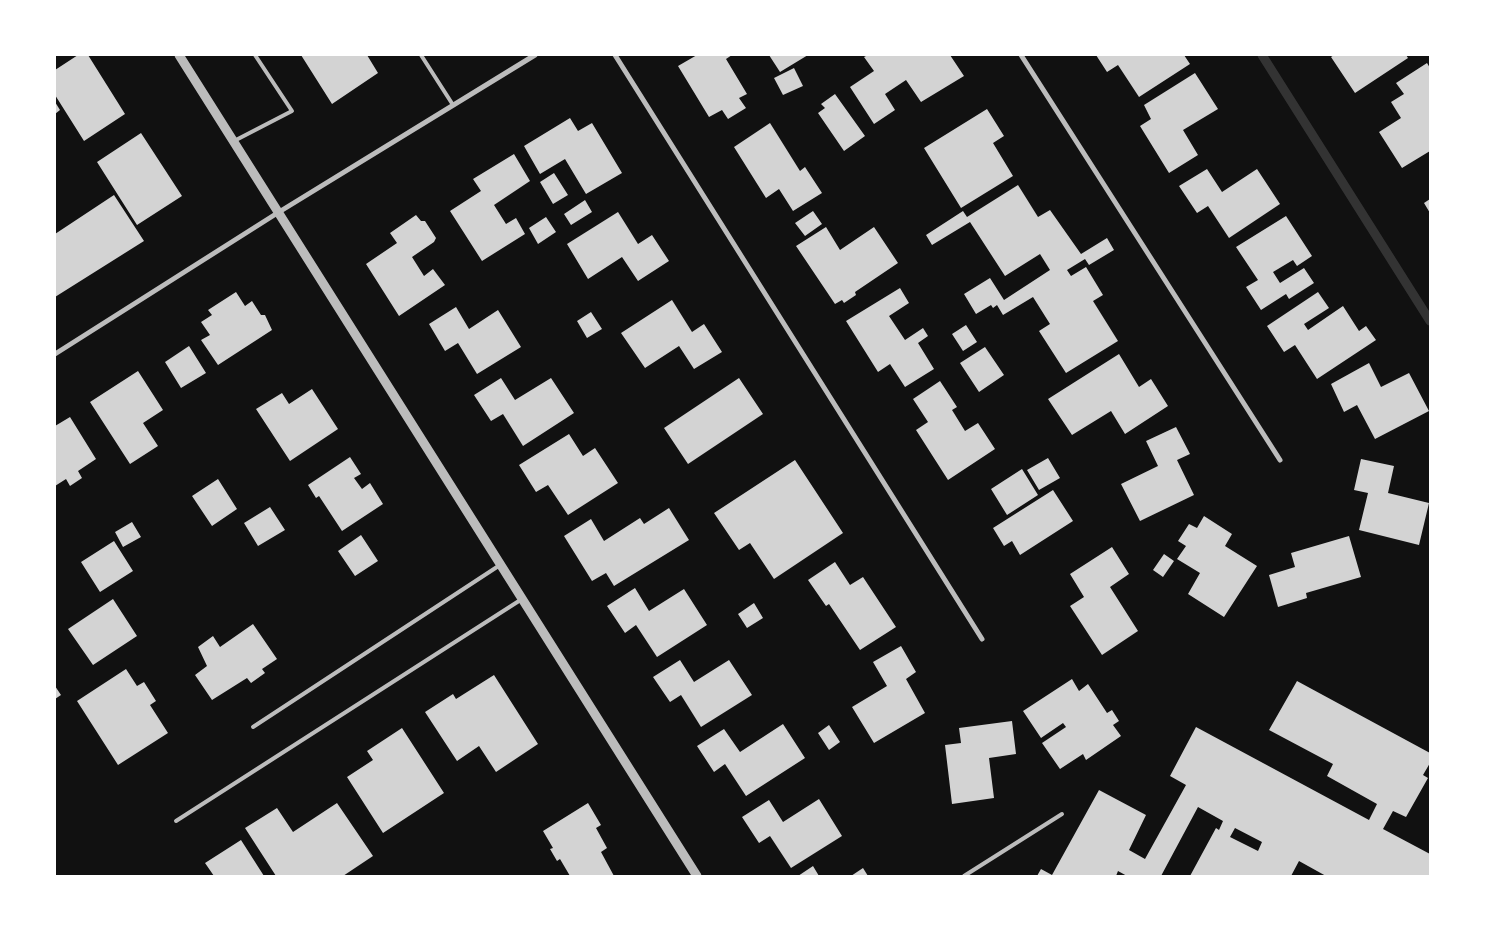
<!DOCTYPE html>
<style>
body{margin:0}
#map{position:relative;width:1485px;height:931px;overflow:hidden;background:#111;font-family:"DM Sans",sans-serif}
canvas{display:block}
.frame{position:absolute;inset:0;border:56px solid #fff;pointer-events:none}
</style>
<div id="map">
<canvas width="1485" height="931"></canvas>
<div class="frame"></div>
</div>
<script>
const ctx = document.querySelector('canvas').getContext('2d');
ctx.lineJoin = 'round';
function trace(path, color, width, dash) {
  ctx.strokeStyle = color;
  ctx.lineWidth = width;
  ctx.lineCap = dash ? 'butt' : 'round';
  ctx.setLineDash(dash || []);
  ctx.stroke(path);
}
function paint(path, color) {
  ctx.fillStyle = color;
  ctx.fill(path, 'evenodd');
}
const stream = new Path2D(`
 M1262 55 1430 321`);
const building = new Path2D(`
 M78 55H88L125 114 84 141 55 95V70Z
 M301 55H367L378 73 332 104Z
 M697 55H732L726 59 747 94 739 98 746 108 728 119 722 110 709 117 678 66Z
 M769 55H808L780 72Z
 M868 55H950L964 76 921 102 906 80 885 94 895 110 874 124 850 87 874 71 864 57Z
 M1096 55H1184L1190 64 1139 97 1118 65 1107 72Z
 M1334 55H1406L1408 58 1355 93 1331 57Z
 M1427 63 1430 68V151L1402 168 1379 132 1401 118 1391 102 1404 94 1396 83Z
 M794 68 803 86 783 95 774 78Z
 M1195 73 1218 109 1183 130 1198 155 1169 173 1140 126 1151 119 1144 105Z
 M835 94 865 136 844 151 818 113 825 108 821 104Z
 M55 102 60 110 55 114Z
 M987 109 1004 136 993 143 1013 176 961 208 924 148Z
 M570 118 578 131 592 123 622 173 586 194 565 159 540 174 524 146Z
 M770 123 800 171 805 167 822 193 793 211 779 189 766 198 734 147Z
 M141 133 182 196 137 225 97 162Z
 M514 154 530 181 494 205 506 224 516 218 525 234 482 261 450 211 481 191 473 179Z
 M1207 169 1222 192 1257 169 1280 204 1229 238 1208 206 1197 213 1179 186Z
 M554 173 568 195 553 204 540 182Z
 M1018 185 1038 217 1050 210 1081 254 1107 238 1114 250 1089 265 1085 259 1067 270 1071 276 1086 267 1103 295 1093 301 1118 341 1066 373 1039 331 1050 324 1033 297 1003 315 997 305 993 308 991 305 976 314 964 294 990 278 1004 300 1050 270 1040 254 1005 276 970 222 932 245 926 235 963 211 967 217Z
 M114 195 144 241 55 297V234Z
 M1430 199V213L1424 203Z
 M585 200 592 212 571 225 564 214Z
 M813 211 822 224 805 236 795 223Z
 M618 212 638 244 652 235 669 261 638 281 622 257 588 279 567 244Z
 M416 215 421 221H425L436 238 434 242 412 257 424 276 433 269 445 285 399 316 366 264 397 243 390 233Z
 M1286 216 1312 256 1297 266 1293 260 1273 272 1280 283 1304 268 1314 283 1289 299 1286 294 1261 310 1246 287 1258 280 1236 247Z
 M546 217 556 232 538 244 529 228Z
 M826 227 840 250 874 227 898 263 855 292 856 295 844 303 842 300 835 304 796 246Z
 M900 288 909 303 889 316 905 340 923 328 928 336 918 343 934 369 905 387 890 364 878 372 846 321Z
 M236 292 245 306 252 301 261 315H265L272 330 218 365 201 340 210 335 201 322 212 315 208 310Z
 M1318 292 1329 308 1304 324 1308 330 1343 306 1359 331 1366 326 1376 340 1317 379 1295 345 1284 352 1267 326Z
 M672 300 692 332 704 324 722 352 694 369 679 346 645 368 621 333Z
 M456 307 469 329 498 310 521 347 477 374 458 343 445 351 429 324Z
 M591 312 602 329 587 338 577 321Z
 M966 325 977 342 963 351 952 334Z
 M189 346 206 373 181 388 165 362Z
 M985 347 1004 375 979 392 960 363Z
 M1119 354 1139 387 1151 379 1168 406 1125 434 1111 411 1072 435 1048 399Z
 M1369 363 1381 387 1409 373 1429 411 1375 439 1357 405 1344 412 1331 384Z
 M138 371 163 410 143 423 158 446 130 464 90 402Z
 M501 378 515 400 551 378 574 413 523 446 503 414 491 421 474 395Z
 M739 378 763 414 688 464 664 428Z
 M940 381 957 407 952 410 965 431 978 423 995 449 948 480 916 430 928 422 913 399Z
 M312 389 338 429 290 461 256 409 282 393 289 404Z
 M70 417 96 459 78 471 82 478 70 486 66 479 55 486V426Z
 M1176 427 1190 454 1177 460 1194 495 1140 521 1121 484 1158 466 1146 441Z
 M569 434 583 456 595 448 618 483 568 515 548 485 536 492 519 465Z
 M350 457 361 474 354 478 362 489 370 483 383 504 342 531 319 496 316 498 308 485Z
 M1048 458 1060 478 1039 490 1027 470Z
 M1361 459 1394 466 1388 493 1429 503 1419 545 1359 530 1368 493 1354 490Z
 M795 460 843 533 774 579 750 543 739 550 714 513Z
 M1022 469 1038 495 1007 515 991 489Z
 M218 479 237 509 212 526 192 496Z
 M1053 490 1073 521 1020 555 1012 541 1004 546 993 528Z
 M270 507 285 530 258 546 244 523Z
 M669 508 689 540 614 586 606 573 592 581 564 536 591 519 604 541 640 518 644 524Z
 M1204 516 1232 534 1225 546 1257 566 1224 617 1188 594 1200 573 1177 559 1186 546 1178 541 1189 524 1197 528Z
 M132 522 141 537 123 547 115 532Z
 M361 535 378 561 355 576 338 551Z
 M1349 536 1361 577 1306 593 1307 598 1278 607 1269 575 1295 567 1291 553Z
 M114 541 133 571 100 592 81 562Z
 M1112 547 1129 574 1110 587 1138 631 1102 655 1070 606 1084 597 1070 574Z
 M1164 554 1174 561 1163 577 1153 570Z
 M835 562 850 585 863 577 896 627 860 650 829 604 826 606 808 580Z
 M635 588 649 611 684 589 707 625 657 657 636 625 625 633 607 606Z
 M113 599 137 636 93 665 68 629Z
 M754 603 763 618 747 628 738 614Z
 M253 624 277 659 262 669 265 673 251 683 247 678 212 700 195 675 207 666 198 647 213 636 220 647Z
 M901 646 916 672 906 679 925 713 874 743 852 707 887 686 873 662Z
 M680 660 694 682 729 660 752 695 701 727 681 695 670 702 653 677Z
 M126 669 137 686 144 682 156 701 150 705 168 733 118 765 77 701Z
 M494 675 538 744 496 772 479 746 457 761 425 712 453 694 456 699Z
 M1072 679 1079 691 1088 684 1107 713 1112 710 1119 721 1113 725 1121 736 1086 760 1083 754 1060 769 1042 743 1066 727 1063 723 1041 738 1023 711Z
 M1297 681 1430 753V763L1423 775 1428 778 1406 817 1393 811 1383 829 1430 854V876H1326L1299 861 1291 876H1190L1216 828 1219 830 1223 821 1198 807 1161 876H1127L1118 871 1116 876H1037L1041 869 1052 875 1099 790 1146 815 1129 850 1145 859 1186 785 1170 776 1196 727 1369 820 1377 804 1327 776 1333 764 1269 730ZM1235 828 1262 842 1258 851 1230 837Z
 M55 686 61 695 55 699Z
 M1012 721 1016 754 989 758 994 798 952 804 945 745 961 743 959 728Z
 M783 724 805 758 746 796 725 764 714 772 697 746 724 729 740 752Z
 M829 725 840 742 829 750 818 733Z
 M402 728 444 793 383 833 347 777 373 760 367 751Z
 M819 799 842 836 791 868 770 836 759 843 742 817 769 800 783 822Z
 M337 803 373 856 343 876H276L245 828 277 808 293 832Z
 M588 803 601 825 596 828 607 848 601 852 614 876H570L560 859 557 861 550 849 553 848 543 831Z
 M241 840 264 876H214L205 863Z
 M813 866 819 876H798Z
 M863 868 868 876H851Z`);
const service = new Path2D(`
 M421 55 453 105
 M234 141 292 111 255 55
 M253 727 500 565
 M176 821 522 599
 M964 876 1062 814`);
const minor = new Path2D(`
 M615 55 982 639
 M1021 55 1280 460
 M55 354 279 212 535 55`);
const tertiary = new Path2D(`
 M179 55 697 876`);
trace(stream, '#333', 9);
paint(building, '#d3d3d3');
trace(service, '#bcbcbc', 4);
trace(minor, '#bcbcbc', 5);
trace(tertiary, '#bcbcbc', 9);
</script>
